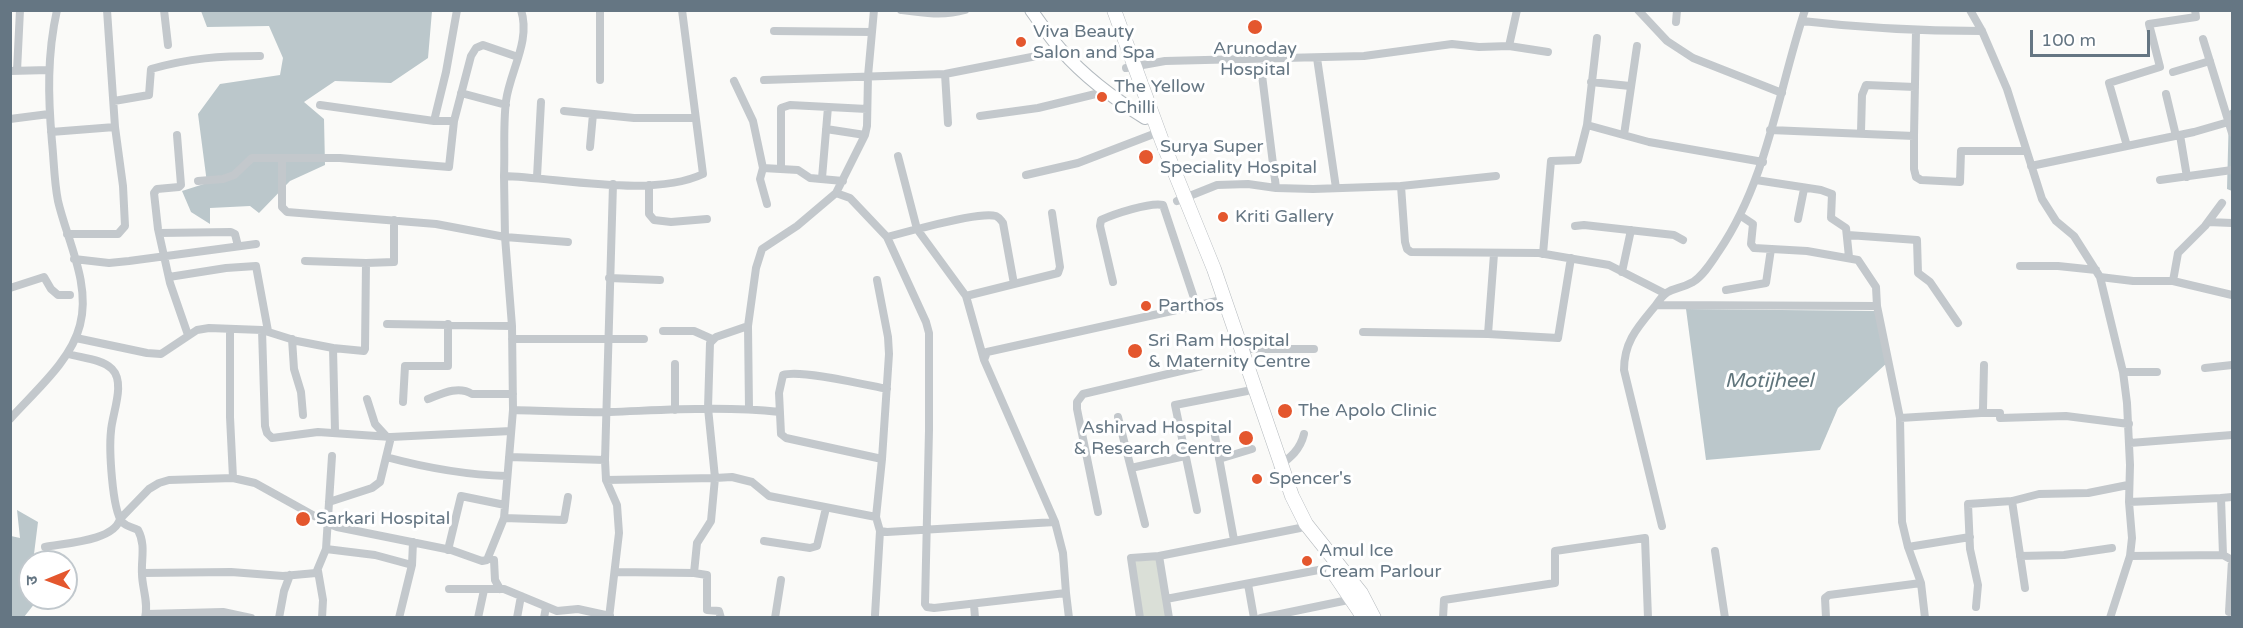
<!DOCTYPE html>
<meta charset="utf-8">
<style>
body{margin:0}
#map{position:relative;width:2243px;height:628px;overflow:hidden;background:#fafaf8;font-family:"Varela Round","Noto Sans Devanagari",sans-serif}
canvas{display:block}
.frame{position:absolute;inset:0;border:12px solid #657683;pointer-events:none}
.north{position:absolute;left:18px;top:550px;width:60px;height:60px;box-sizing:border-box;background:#fff;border:2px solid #c1c8cd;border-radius:50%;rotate:269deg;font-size:16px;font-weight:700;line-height:24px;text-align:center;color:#657683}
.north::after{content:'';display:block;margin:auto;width:21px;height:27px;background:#e4572e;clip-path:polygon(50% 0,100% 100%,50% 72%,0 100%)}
.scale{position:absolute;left:2030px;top:30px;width:120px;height:27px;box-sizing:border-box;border:3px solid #657683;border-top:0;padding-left:8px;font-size:18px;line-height:21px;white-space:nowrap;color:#657683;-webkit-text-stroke:4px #fff;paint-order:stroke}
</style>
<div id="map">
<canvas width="2243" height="628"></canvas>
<div class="frame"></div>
<div class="north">उ</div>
<div class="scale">100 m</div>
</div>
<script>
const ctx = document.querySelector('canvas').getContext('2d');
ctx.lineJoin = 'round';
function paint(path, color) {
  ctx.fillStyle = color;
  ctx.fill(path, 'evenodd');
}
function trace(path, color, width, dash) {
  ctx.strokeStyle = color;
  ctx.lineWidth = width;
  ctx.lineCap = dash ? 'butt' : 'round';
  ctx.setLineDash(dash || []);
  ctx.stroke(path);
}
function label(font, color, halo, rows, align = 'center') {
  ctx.font = font + ' "Varela Round",sans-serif';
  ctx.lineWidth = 6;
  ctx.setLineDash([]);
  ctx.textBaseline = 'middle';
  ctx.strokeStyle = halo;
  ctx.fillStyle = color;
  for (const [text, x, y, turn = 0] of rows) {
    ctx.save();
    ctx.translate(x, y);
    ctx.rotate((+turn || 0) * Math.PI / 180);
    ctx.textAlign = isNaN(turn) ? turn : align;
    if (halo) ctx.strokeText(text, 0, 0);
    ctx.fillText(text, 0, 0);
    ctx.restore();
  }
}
const green = new Path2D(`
 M1156 559 1166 617H1140L1131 562Z`);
const water = new Path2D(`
 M201 11H432L428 58 391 83 335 81 304 102 324 119 325 165 290 181 259 213 250 206 210 208V224L191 212 182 191 207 183 198 114 220 84 280 75 283 58 269 26 207 27Z
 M2232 109V191L2227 189 2229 111Z
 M1686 309 1877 311 1888 362 1838 408 1820 450 1706 460Z
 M17 510 38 522 33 562H30V598H39L24 617H11V536L20 538Z`);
const street = new Path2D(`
 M164 10 168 45
 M874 10 868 76 867 126 865 135 836 193 797 226 762 249 756 268 748 326 716 337 710 343 708 408 715 478 732 477 752 482 769 496 876 517
 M901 10C923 13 944 16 965 10
 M1638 10 1667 41 1693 58 1782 93
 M1970 10 1982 31 2007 89 2042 199 2056 221 2074 236 2100 277 2123 372 2127 403 2130 465 2129 502 2221 498
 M1802 21C1862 28 1921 31 1982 31
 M1676 22 1677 10
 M774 31 872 32
 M2203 39 2232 133
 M1509 46 1517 10
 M1317 58 1336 188
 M1260 59 1276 188
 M1126 68 1165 61 1364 56 1452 44 1479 47 1509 46 1548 52
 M10 71 49 70
 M17 71 20 10
 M2173 72 2210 61
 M945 74 948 123
 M600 80V10
 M764 80 945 74 1062 51
 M734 81 753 121 763 168 798 170 810 178 843 181
 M1591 82 1630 86
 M461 93 506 105
 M2166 94 2176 136
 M114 101 149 95 151 69C190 58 219 56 260 56
 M320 105 434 121 446 72 457 10
 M564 111 634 118H695
 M980 116 1038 108 1108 91
 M10 119 49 114
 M434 121H454
 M1587 125 1649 142 1763 162
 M826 129 865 135
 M1770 130 1914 136V169L1916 177 1921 180 1960 182 1961 151H2026
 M51 132 115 127
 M1861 132 1862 95 1866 85 1915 87
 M177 135 181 185 179 187 157 189 154 193 158 229 170 283 188 335
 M1624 135 1637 46
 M2180 135 2187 177
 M1914 136 1916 31
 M2127 146 2109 83 2160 67 2149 24 2196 17 2195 10
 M590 147 593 114
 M898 156 917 229C934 225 981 212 996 216 1000 218 1000 219 1003 223L1014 284
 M282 158V207L287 212 436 224 505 237 568 242
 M2031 166 2194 132 2232 121
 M763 168 760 179 767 204
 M781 169V108L790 105 867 109
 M1026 175 1078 163 1151 135
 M504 176C505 151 503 125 506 101 510 71 531 41 521 10
 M537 177 541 102
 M822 178 828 107
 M1756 180 1821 190 1832 194 1831 218 1846 228 1849 257
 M2160 180 2232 170
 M198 181 223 179 234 175 252 158H340L449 167 454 121 471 56 476 48 483 45 518 57
 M649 185V214L654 220 671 222 707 219
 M1401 186 1496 176
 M836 193 850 198 887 237 917 229 966 296 984 360
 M1177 201 1217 185 1248 184 1276 188 1313 189 1401 186 1405 242 1407 249 1411 252 1539 253 1609 265 1664 293
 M1741 216 1753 224 1751 244 1754 248 1807 251 1858 260 1876 287 1877 306
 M1798 219 1804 189
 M2208 222 2232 223
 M1575 226 1584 225 1674 235 1683 240
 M159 233 231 232 235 234 238 246
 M67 234H118L125 226 123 186 115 127 107 10
 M1848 235 1917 240 1918 273 1930 282 1958 323
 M887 237 926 322 929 333V430L925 604 927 607 934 608 1066 593 1063 553 1055 522
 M1543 254 1551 161 1578 160 1587 125 1597 38
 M74 259 109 263 129 261 256 244
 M305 261 366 263 394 262V220
 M2020 266H2058L2096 270
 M1622 272 1631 230
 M169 277 226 268 256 266 268 331
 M2100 277 2133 281H2173L2232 295
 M609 278 660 280
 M877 280 888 337 889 354 882 459
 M2173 281 2178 253 2205 226 2222 203
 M1113 282 1100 226 1101 220C1114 214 1150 202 1163 205L1197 307
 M10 288 44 277 51 289 58 295H70
 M1726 290 1766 283 1771 249
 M966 296 1058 273 1060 267 1052 213
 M1656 305C1669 285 1675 292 1693 282 1704 275 1712 261 1719 251 1768 179 1778 91 1805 10
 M387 324 512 326
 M748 326 749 409
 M230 329V417L233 478
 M262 330 265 426 267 433 272 438 318 432 391 437 511 431
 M663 331H694L712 339
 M1363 332 1488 334 1558 338 1571 258
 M1488 334 1494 254
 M76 338 147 353 161 354 197 330 209 328 262 330 297 341 333 348 335 431
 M292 339 294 369 301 392 303 415
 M512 339H644
 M333 348 364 351 365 349 366 263
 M1241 349H1314
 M68 354C82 358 102 359 112 369 126 383 112 414 111 431 109 449 112 509 122 522 127 527 133 527 138 530 146 545 141 559 142 574 142 588 149 603 145 618
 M2205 368 2232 365
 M2123 372H2157
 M887 389C866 385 800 369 783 375L779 393 781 434 786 438 882 459 876 517 880 531 887 532 1055 522 984 360 987 352 1217 301
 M367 399 375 424 386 436
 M428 399C441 394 458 385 472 394H513
 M403 402 405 366H448V324
 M513 410C545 411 577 413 610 412 667 410 723 406 780 412
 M675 410V364
 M1981 413H2000
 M1118 417 1145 524
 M1900 418 1981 413 1983 409 1984 365
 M2000 418 2066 416 2129 424
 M10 419C35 391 71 361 80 325 91 284 67 240 58 201 54 181 54 161 52 142 48 97 47 55 57 10
 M1213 425 1234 540
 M2130 443 2232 435
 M386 457C427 468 465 475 507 476
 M509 457 605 460
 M1219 459 1252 449
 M1278 467C1291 457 1300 450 1304 434
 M1131 468 1185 456
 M606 480 715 478 711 521 697 543 694 573 616 572
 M2232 497 2221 498 2223 555 2232 560
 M2012 501 2025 588
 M329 502 372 488 380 482 391 437
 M1197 510 1175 405 1247 391
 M1098 512 1077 409V402L1083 394 1236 358
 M504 518 564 520 568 497
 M1662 526 1624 370C1624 341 1638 327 1656 305L1877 306 1900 418 1902 522 1908 547 1921 583 1925 618
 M1300 528 1159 556 1166 599 1329 568
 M764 541 810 548 817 546 826 508
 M45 547C65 543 114 541 120 519L149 489 159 483 169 480 233 478 255 483 327 523 337 527 451 550 482 561 487 560 504 518 513 410 512 326 505 237 504 176C561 178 652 198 703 174L682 10
 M1908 547 1970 537
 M326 549 375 555 412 565
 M448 550 461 496 505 505
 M1715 551 1725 618
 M2020 556 2064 555 2112 548
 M2130 556 2223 555
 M494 560 495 580 500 589
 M318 571 323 600 322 618
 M142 573 231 572 283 576 316 573 326 549 332 456
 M694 573 707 575V610L719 611 721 618
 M1248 584 1254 618
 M449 589H504L557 611 578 609 610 616
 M1066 593 1069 618
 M1166 599 1169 618
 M974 605 975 618
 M1976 607 1978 585 1970 549 1968 504 2012 501 2039 494 2088 493 2128 485
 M2229 612 2232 560
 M146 614 223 612 251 618
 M875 615 880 531
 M279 618 284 591 290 575
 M399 618 412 565 413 542
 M478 618 484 590
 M517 618 521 596
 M544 618 546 607
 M609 618 619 533 617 505 606 480 605 460 613 184
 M775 618 781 580
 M1140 618 1131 558 1159 556
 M1261 618 1353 599
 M1443 618 1444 600 1555 583V551L1645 538 1648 618
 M1826 618 1825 598 1829 595 1921 583
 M2110 618 2130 556 2132 538 2129 502`);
const secondary = new Path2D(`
 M1031 10C1041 24 1051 39 1062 51 1085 77 1116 100 1145 118L1153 116`);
const primary = new Path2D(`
 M1114 10 1162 141 1214 269 1292 496 1306 524 1361 593 1374 618
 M1333 572 1364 618`);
const markers = [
 [1255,27,8,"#e4572e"],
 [1021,42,6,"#e4572e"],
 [1102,97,6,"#e4572e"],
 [1146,157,8,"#e4572e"],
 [1223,217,6,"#e4572e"],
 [1146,306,6,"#e4572e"],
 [1135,351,8,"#e4572e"],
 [1285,411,8,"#e4572e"],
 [1246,438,8,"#e4572e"],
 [1257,479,6,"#e4572e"],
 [303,519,8,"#e4572e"],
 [1307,561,6,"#e4572e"]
];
const poiNames = [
 ["Viva Beauty",1033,32],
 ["Salon and Spa",1033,53],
 ["Arunoday",1255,49,"center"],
 ["Hospital",1255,70,"center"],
 ["The Yellow",1114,87],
 ["Chilli",1114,108],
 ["Surya Super",1160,147],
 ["Speciality Hospital",1160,168],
 ["Kriti Gallery",1235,217],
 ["Parthos",1158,306],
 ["Sri Ram Hospital",1148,341],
 ["& Maternity Centre",1148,362],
 ["The Apolo Clinic",1298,411],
 ["Ashirvad Hospital",1232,428,"right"],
 ["& Research Centre",1232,449,"right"],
 ["Spencer's",1269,479],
 ["Sarkari Hospital",316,519],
 ["Amul Ice",1319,551],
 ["Cream Parlour",1319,572]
];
const waterNames = [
 ["Motijheel",1769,382]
];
paint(green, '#dadfd7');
paint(water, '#bbc7cb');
trace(secondary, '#b3babf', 14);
trace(primary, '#b5babe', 15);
trace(street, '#c3c8cc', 8);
trace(secondary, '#fff', 12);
trace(primary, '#fff', 14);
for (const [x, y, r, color] of markers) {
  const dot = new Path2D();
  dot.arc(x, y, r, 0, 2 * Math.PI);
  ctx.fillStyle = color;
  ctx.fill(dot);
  trace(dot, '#fff', 2);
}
label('18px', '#657683', '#fff', poiNames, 'left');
label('italic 20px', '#60757c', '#fff', waterNames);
</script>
